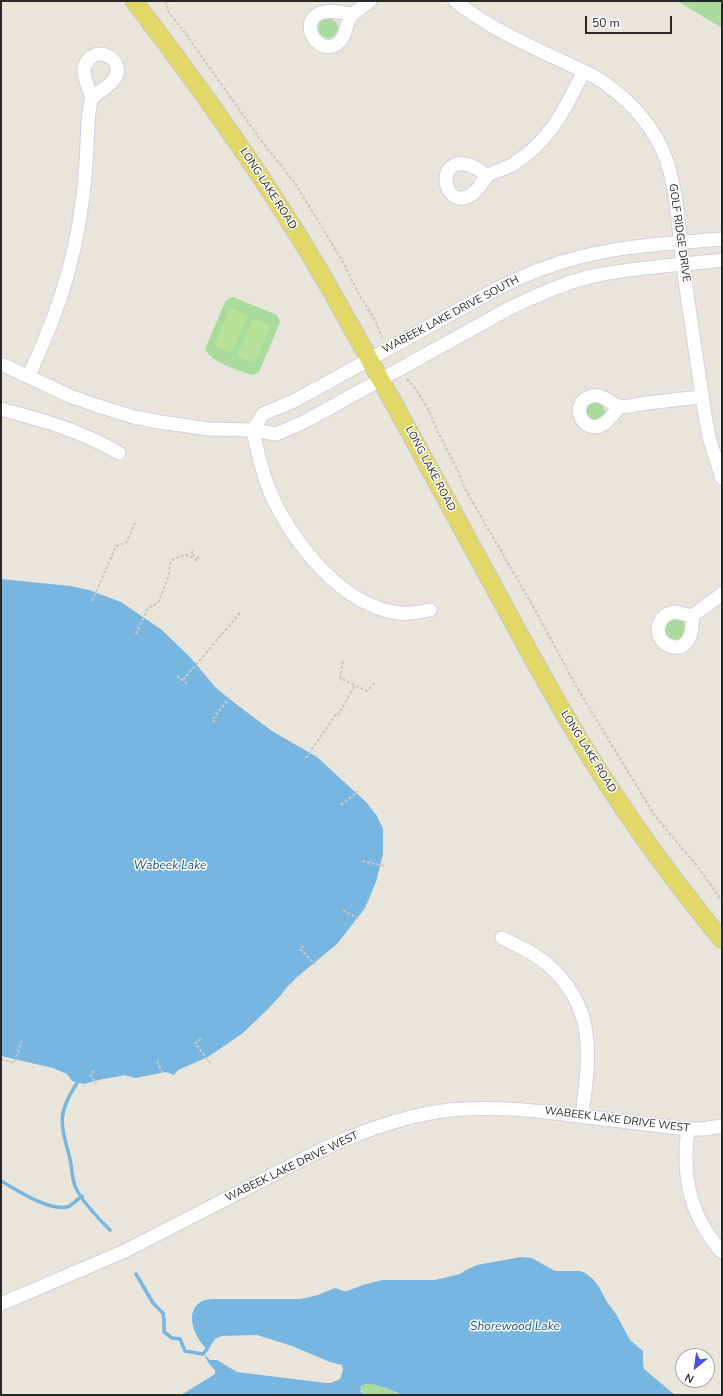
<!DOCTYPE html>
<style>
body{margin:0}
#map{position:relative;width:723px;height:1396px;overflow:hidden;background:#e9e5db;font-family:"Nunito Sans",sans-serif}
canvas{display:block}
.frame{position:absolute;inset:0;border:2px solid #282828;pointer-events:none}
.north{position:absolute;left:675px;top:1348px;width:40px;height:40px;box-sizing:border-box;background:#fff;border:1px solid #a9a9a9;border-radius:50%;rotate:209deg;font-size:11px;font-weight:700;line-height:16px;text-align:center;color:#282828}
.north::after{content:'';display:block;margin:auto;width:14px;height:18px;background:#4a50e7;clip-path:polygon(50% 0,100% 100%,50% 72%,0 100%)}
.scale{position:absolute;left:585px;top:16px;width:87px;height:18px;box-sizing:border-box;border:2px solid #282828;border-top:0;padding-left:5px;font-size:12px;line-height:14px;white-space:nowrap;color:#282828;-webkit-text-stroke:3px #fff;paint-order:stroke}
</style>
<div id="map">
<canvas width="723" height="1396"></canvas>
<div class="frame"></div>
<div class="north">N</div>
<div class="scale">50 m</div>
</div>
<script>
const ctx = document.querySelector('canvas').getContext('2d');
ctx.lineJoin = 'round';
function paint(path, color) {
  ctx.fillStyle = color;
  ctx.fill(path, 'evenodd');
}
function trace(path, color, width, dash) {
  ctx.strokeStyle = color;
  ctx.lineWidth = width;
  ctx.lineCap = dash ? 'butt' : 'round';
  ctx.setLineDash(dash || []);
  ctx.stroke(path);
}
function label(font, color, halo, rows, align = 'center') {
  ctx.font = font + ' "Nunito Sans",sans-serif';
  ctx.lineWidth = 3;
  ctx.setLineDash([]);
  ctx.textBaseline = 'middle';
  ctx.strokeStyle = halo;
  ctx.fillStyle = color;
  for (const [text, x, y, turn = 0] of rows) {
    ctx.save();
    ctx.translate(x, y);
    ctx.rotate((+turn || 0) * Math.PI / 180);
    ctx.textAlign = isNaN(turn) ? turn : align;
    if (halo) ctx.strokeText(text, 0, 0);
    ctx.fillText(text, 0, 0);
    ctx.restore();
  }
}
const green = new Path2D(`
 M677 1H722V28Z
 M318 28a10 10 0 1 1 20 0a10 10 0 1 1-20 0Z
 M233 297 277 315 280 322 259 372 252 375C236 369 213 364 205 349L226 300Z
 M594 401C602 404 606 406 605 415L599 421 588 420 584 409 586 405Z
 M664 629a11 11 0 1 1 22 0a11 11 0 1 1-22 0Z
 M364 1383C376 1382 392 1391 403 1395H366L360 1389 361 1385Z`);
const pitch = new Path2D(`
 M230 308 248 316 232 353 214 346Z
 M253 318 271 326 255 363 237 356Z`);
const water = new Path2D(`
 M1 579 70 586 89 590 121 602 162 630 190 657 216 688 236 704 272 731 317 757 366 802 377 816 383 829V854L376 882 365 908 337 944 296 978 286 988 281 995 268 1009 243 1033 208 1057 178 1070 174 1075 166 1072 135 1078 124 1075 116 1077 103 1079 84 1084 72 1081 67 1074 53 1068 1 1056Z
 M521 1257 532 1258 555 1271H580L585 1273 593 1279 599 1287 607 1302 616 1314 630 1340 643 1351V1362L644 1369 675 1395H403C393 1391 368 1378 360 1387L361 1392 366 1395H181L215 1374V1370L209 1364 204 1354 210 1360H217L237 1372 326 1383H331L340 1379 343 1370 342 1365 330 1362 292 1346 257 1335 222 1336 215 1339 208 1350C196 1340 184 1315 199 1303 204 1299 212 1299 218 1299H301L318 1295 332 1289 336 1288 343 1291H347L363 1285 382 1280H435L460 1274 466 1270 477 1265Z`);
const stream = new Path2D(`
 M77 1083C56 1115 61 1124 70 1159 72 1168 72 1178 75 1186 80 1199 100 1220 110 1230
 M1 1181C17 1190 48 1211 67 1207 72 1206 77 1199 82 1196
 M136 1274 153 1303 163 1313 164 1320V1332L172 1338 180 1339 185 1351 203 1354 207 1349`);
const path = new Path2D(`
 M165 1 169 13 183 30 260 139 295 183 343 262 358 293 375 320 382 338
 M407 379 416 389 428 409 438 432 458 471 464 487 539 617 576 686 655 816 698 867 722 901
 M92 601 116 546 126 543 135 523
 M136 634 148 608 158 603 169 575 170 565 171 561 175 558 187 555 197 560 199 558 191 554 194 549
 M343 661 340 678 367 691 375 682
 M177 676 187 684
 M183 680 240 613
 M215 722 212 720 230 697
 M306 758 336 714 338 715 355 685
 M341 805 358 791
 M362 861 384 866
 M343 910 358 919
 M304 946 300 949 315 964
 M201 1039 195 1043 211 1064
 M1 1059 14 1063 22 1041
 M157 1061 163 1074
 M94 1071 90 1074 96 1084`);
const minor = new Path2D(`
 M455 1C496 34 550 54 597 78 625 96 648 119 662 149 678 185 678 227 683 265 690 317 698 369 706 421L710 441 722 478
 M353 14C344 13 334 10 325 12 296 16 315 57 337 44 347 37 345 22 353 14 358 9 365 5 370 1
 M98 54C105 54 111 56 115 62 125 78 103 89 92 97 85 81 76 61 98 54Z
 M487 176C482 182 478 191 471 195 445 211 434 160 465 164 473 165 481 171 487 176 495 171 504 169 512 165 551 140 564 111 584 71
 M1 364 70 396 95 405 134 417 160 422 209 429 253 430 276 434 304 422 510 308C538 295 567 281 598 275 639 267 681 265 722 260
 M28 377C55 320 74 266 82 203 85 184 86 164 87 145 88 128 87 113 92 97
 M620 406C614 412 610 420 603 424 585 436 568 406 589 397 601 391 609 404 620 406 625 408 635 405 641 404 661 401 682 399 702 397
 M1 409C42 420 82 431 119 453
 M253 430 263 414 296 400 498 288C524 275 552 264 580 257 627 245 675 243 722 239
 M253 430C257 451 262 472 270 492 292 541 341 606 399 613 409 614 420 612 430 610
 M675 612 692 616C696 666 648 646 660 622 663 616 668 613 675 612Z
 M692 616 722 594
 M502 938C517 945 534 953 547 964 598 1008 589 1057 582 1116
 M688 1129C683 1165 686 1198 705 1229 710 1237 715 1245 722 1252
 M1 1304 125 1251 325 1148C365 1130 406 1115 449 1110 490 1106 530 1110 570 1115 609 1119 649 1125 688 1129H703L722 1126`);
const major = new Path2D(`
 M134 1C203 91 269 183 326 282 379 375 430 470 482 565 519 633 556 703 597 768 635 828 677 885 722 940`);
const streetNames = [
 ["LONG LAKE ROAD",268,189,57],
 ["GOLF RIDGE DRIVE",679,233,82],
 ["WABEEK LAKE DRIVE SOUTH",451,315,-28],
 ["LONG LAKE ROAD",430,469,62],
 ["LONG LAKE ROAD",588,752,58],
 ["WABEEK LAKE DRIVE WEST",617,1120,7],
 ["WABEEK LAKE DRIVE WEST",292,1167,-26]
];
const waterNames = [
 ["Wabeek Lake",170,866],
 ["Shorewood Lake",515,1327]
];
paint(green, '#a9db9d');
paint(pitch, '#b8e199');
paint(water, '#78b6e2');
trace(stream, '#78b6e2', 3.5);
trace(minor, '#d1d1e0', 15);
trace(major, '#c7c7c7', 19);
trace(path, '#c7c7c7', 2, [3, 2]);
trace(minor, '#fff', 13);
trace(major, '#e2d868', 17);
label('11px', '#282828', '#fff', streetNames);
label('italic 12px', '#1a538b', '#fff', waterNames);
</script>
